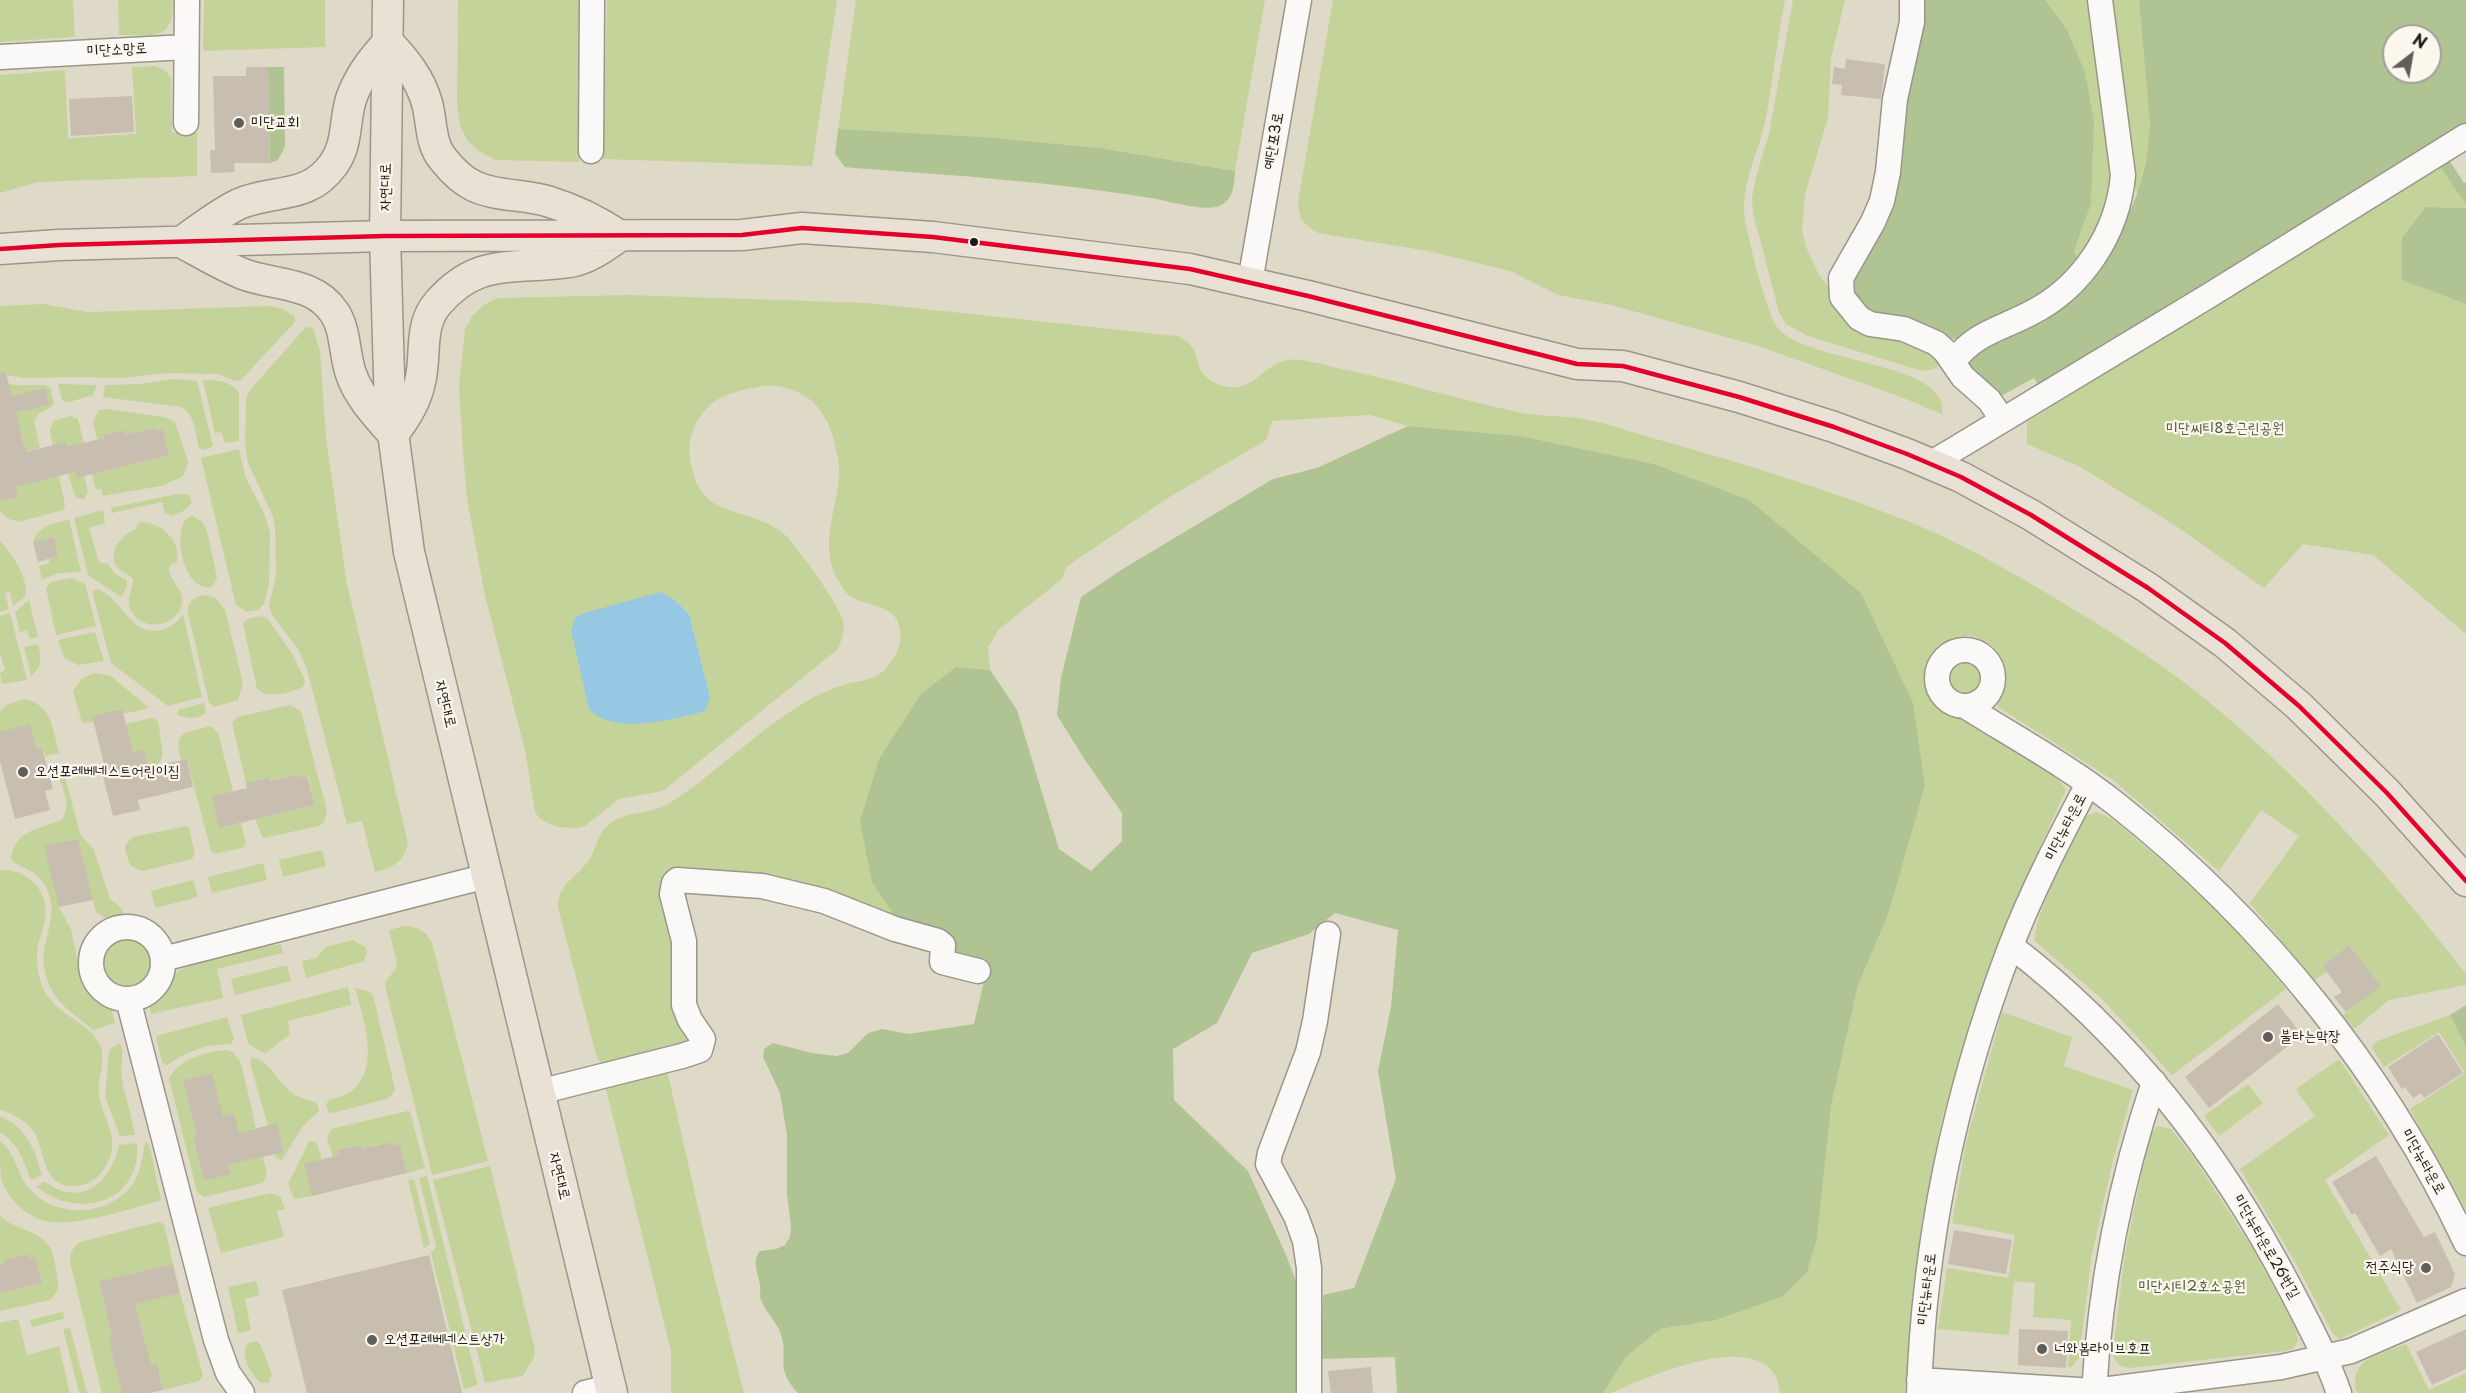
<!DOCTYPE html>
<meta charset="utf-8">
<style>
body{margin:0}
#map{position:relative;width:2466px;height:1393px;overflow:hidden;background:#dfdac7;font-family:"Playpen Sans",sans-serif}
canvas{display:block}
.north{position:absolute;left:2382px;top:24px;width:60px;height:60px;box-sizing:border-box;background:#fbf7ec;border:2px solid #a29f99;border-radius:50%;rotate:31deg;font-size:16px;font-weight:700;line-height:24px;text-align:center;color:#1c1c1c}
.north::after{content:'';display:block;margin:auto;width:21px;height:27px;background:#605e58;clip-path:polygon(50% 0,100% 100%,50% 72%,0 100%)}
</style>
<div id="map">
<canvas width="2466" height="1393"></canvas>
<div class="north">N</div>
</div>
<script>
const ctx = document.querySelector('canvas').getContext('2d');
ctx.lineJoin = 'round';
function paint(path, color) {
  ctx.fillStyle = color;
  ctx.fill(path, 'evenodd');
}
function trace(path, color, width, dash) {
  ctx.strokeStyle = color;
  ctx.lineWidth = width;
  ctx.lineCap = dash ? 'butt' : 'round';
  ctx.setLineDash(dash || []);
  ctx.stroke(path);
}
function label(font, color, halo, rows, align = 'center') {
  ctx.font = font + ' "Playpen Sans","Poor Story",sans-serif';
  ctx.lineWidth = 4.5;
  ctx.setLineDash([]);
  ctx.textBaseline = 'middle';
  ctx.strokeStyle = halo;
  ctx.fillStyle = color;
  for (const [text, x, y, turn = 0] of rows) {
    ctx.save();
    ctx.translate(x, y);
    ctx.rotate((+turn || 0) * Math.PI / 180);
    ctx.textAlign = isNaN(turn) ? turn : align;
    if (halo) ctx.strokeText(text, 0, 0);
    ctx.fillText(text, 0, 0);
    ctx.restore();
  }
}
const green = new Path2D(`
 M0 0H73L75 37 0 42Z
 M118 0H173C174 43 153 34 119 35Z
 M204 0H325V47L203 51Z
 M458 0H580L579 162 496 160 480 152 467 140 460 126 457 104Z
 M607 0H837L812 166 603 159Z
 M856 0H1265L1235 171 1100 148 985 137 838 129Z
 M1333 0H1785C1777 40 1773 81 1765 122 1759 150 1745 176 1744 206 1743 224 1766 308 1775 324 1797 364 1952 360 1942 414L1901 397 1758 346 1611 305 1558 295 1510 271 1428 251 1318 233C1301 224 1297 215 1299 196Z
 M1793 0H1845L1831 58 1828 118 1805 194 1802 231 1806 247 1820 277 1828 286 1835 300 1914 338 1940 362 1936 368 1926 371 1915 369 1808 336 1786 324 1779 312 1753 213 1752 198 1756 177 1769 134Z
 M2045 0H2090L2114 194 2079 263 2074 251 2091 204 2094 122Z
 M2108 0H2139L2150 126 2146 164 2137 194 2132 177Z
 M156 66 167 72 171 79 172 132H197V176L38 182 0 193V75L65 70 68 138 136 134 132 67Z
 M2439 166 2466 204V208L2426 207 2402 237V280L2466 304V634L2373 555 2303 544 2264 588 2173 524 2082 468 2027 444V422Z
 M628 295 868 303 1177 336C1208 349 1187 372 1218 384 1257 400 1262 355 1300 360 1317 362 1335 368 1352 371 1409 384 1465 401 1522 413 1542 417 1563 415 1583 419 1603 422 1622 429 1642 435 1679 445 1715 456 1752 467 1812 486 1873 506 1931 531 1975 551 2017 575 2058 600 2106 629 2154 658 2198 693 2299 774 2387 872 2466 974V985L2389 1000 2354 1029 2343 1015 2380 985 2349 945 2322 966 2326 972 2314 981 2250 903 2299 836 2261 810 2219 871 2113 780 1998 707C1993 691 2010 679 2003 662 1978 603 1887 655 1949 712L2059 780 2066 790 2038 851 1986 976 1942 1118 1922 1220 1905 1393H1780C1779 1388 1778 1380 1775 1375 1749 1331 1645 1378 1611 1393H1603L1626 1357 1660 1329 1716 1320 1782 1297 1807 1272 1817 1239 1831 1106 1858 985 1889 912 1925 786 1654 464 1520 436 1408 426 1370 415 1272 421 1266 440 1168 498 1066 567 1062 579 998 630 988 648 990 670 956 667 900 924 672 872 694 1041 607 1065 600 1062 596 1055 558 907C558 884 577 877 589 860 596 850 597 837 605 828 622 809 650 816 670 803 719 771 761 727 812 698 825 692 837 686 851 683 871 679 882 678 894 657 899 649 902 640 900 630 896 603 869 608 850 596 843 591 837 579 834 572 820 535 840 504 839 467 839 460 836 451 835 444 827 411 811 392 777 386 761 384 722 393 710 405 696 419 687 437 690 457 698 523 744 503 783 533 796 544 839 605 843 620 845 631 842 640 838 649L663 791 619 799 585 826 577 828 557 827 540 819 535 812 525 750 485 596 467 498 463 452 459 385 465 329 473 315 484 305 497 298ZM676 601 689 614 710 697Z
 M43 304 88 312 270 306 284 309 295 317V322L241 380 236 381 218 374 168 373 120 378 76 377 24 378 0 374V306Z
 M306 327 313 328 320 351 326 437 347 584 408 843C403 863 394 867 375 872L362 821 347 824 307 669 298 649 272 615 269 605 276 576 275 526 272 514 248 463 245 443 246 399 250 390Z
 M174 379 197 381 213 446 205 450 199 448C195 433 196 417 182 407L103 397 105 385 140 384Z
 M203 380C217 380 230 380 239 393V441L225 443 221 432 215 433Z
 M0 382 15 385H45L50 387 54 403 51 407 38 414 34 421 40 448 28 451 29 455 18 449 25 447 22 433 8 436Z
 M58 384 97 385 93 395 66 403 62 400Z
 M106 409 164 417 175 422 188 462 185 473 182 477 161 486 103 496 101 489 96 490 92 474 169 455 163 430 157 431 156 428 135 433V437L103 436 105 442 98 444 93 421 99 410Z
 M70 416 78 419 84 443 76 449 53 445 50 431 53 421Z
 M239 449 245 476 264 513 270 533 269 584 264 604 258 610 246 612 236 605 201 458Z
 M75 472 77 478 84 476 88 492 84 499 76 498 68 474Z
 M59 476 65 505 63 510 19 522 9 519 0 512V501L18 497 16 487Z
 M177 494 189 495 192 502 185 510 173 516 165 513 162 502 112 513 111 508Z
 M103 510 105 523 89 528 99 562 108 564 114 573 127 581V587L121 597 88 575 74 518Z
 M192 516 202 521 207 531 217 578 212 587C184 593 172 534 187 518Z
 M69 519 81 572 59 573 42 580 39 566 49 563V559L58 556 54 537 33 542C38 526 53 524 69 519Z
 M140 522C161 522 181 540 177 562L170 565 169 571C172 581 183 591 182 600 181 629 137 634 129 606 127 597 133 589 133 579 129 574 122 573 118 568 105 553 123 534 136 529L137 524Z
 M0 541C12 553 30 580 25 597L13 606 10 592 5 593 9 609 0 612Z
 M72 578 85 584 96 626 56 635 46 588 51 582Z
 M97 589C123 597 128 636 161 630 170 628 178 622 183 614L202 697 168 706 111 663 93 595V591Z
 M203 595 216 598 225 610 243 683 238 700 214 707 209 703 188 613C187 602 193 597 203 595Z
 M29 600 38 637 30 639 27 630 20 632 15 612Z
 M10 613 27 680 2 684 0 672 5 670 0 653V616Z
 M262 616 268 619 293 655 305 681 303 687C290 693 269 699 257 689L243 623 248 619Z
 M95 632 104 661 78 665 64 658 58 640Z
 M38 644C41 657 43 667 31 676L24 647Z
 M1946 678a18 18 0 1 1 36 0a18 18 0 1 1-36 0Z
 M95 673 111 676 149 708 123 714 121 709 93 716 94 722 82 723 73 691 81 679Z
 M24 699C53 705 52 728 59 753L45 756 42 748 36 749 0 732V711L7 705Z
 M204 703 206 712C199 720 186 719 177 714L178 710Z
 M290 705 301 711 327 811 324 822 319 826 263 838 255 819 315 805 308 776 300 778 299 774 277 779 271 786 268 777 246 783 232 723 237 717Z
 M151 718 157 720 159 725C160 753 173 758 143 774L144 750 127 754 125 724Z
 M207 727H212L218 733 233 791 217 795V799L213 800 220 828 241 823 246 843 243 848 214 854 211 851 187 759 181 761C174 732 182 733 207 727Z
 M64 772 80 834 94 850 110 899 119 906 123 912 120 918 107 919 96 912 78 839 45 846 59 907 71 929 80 973 91 993 111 1006 115 1023 93 1030C78 1017 59 1006 50 987 45 976 42 962 44 951 49 924 61 899 37 876 30 869 21 867 13 862L11 857C18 828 38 830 61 820 73 807 62 788 58 774Z
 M2096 812C2114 818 2128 832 2142 844 2195 888 2243 935 2286 989L2172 1075 2103 1000 2035 941C2033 915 2073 842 2086 816Z
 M186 826 189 827 195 854 192 859 142 871 130 866 125 849 126 844 133 837Z
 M322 850 326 866 283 877 279 860Z
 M263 863 267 880 212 893 208 877Z
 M0 870C27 868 50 891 45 919 43 933 36 944 37 959 37 968 39 977 42 986 54 1015 85 1019 99 1043 108 1059 97 1076 99 1092 101 1118 121 1135 108 1162 104 1170 98 1178 90 1182 84 1186 75 1186 68 1186 40 1182 46 1146 31 1128 23 1119 11 1113 0 1110Z
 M193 880 198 897 155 908 151 891Z
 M405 926C418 927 427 931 432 943L488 1161 432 1175 385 986C386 976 396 973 397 964L389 930Z
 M102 963a25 25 0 1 1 50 0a25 25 0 1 1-50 0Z
 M353 940 365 947 367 952 364 961 306 978 302 961 316 958 326 947Z
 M281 944 283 953 217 969 223 998 151 1014 149 1003C163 994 167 978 181 970 199 958 257 949 281 944Z
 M287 965 291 981 235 995 231 979Z
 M348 987 351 1005 288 1021 290 1034 265 1054 248 1044 241 1015Z
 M355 988 369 991 373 995 395 1089 392 1095 386 1099 333 1113 329 1112 326 1105 328 1101C337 1097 346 1096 354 1089 380 1064 363 1017 355 988Z
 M2002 1012 2072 1037 2064 1066 2133 1090 2113 1160 2092 1254 2079 1358 2072 1367H2068L2071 1320 2033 1317 2035 1283 2014 1281 2009 1335 1938 1329 1947 1268 2008 1278 2015 1235 1952 1223 1966 1143Z
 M2450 1015 2466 1047V1210L2410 1109 2465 1073 2439 1032 2384 1067 2372 1047 2377 1041Z
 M227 1017 234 1039 231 1044 206 1046 181 1056 167 1065 162 1062 156 1036Z
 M119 1043 121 1045C124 1056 120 1067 122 1078 125 1097 132 1116 135 1135L120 1136 105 1097 109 1050Z
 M225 1050 233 1052 241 1063 256 1128 233 1139 217 1118 220 1105 212 1073 183 1080 197 1137 193 1138 204 1181 230 1174 228 1165 263 1157 267 1174 263 1183 204 1197 197 1192 169 1078C180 1059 205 1052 225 1050Z
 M252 1057C272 1063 276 1080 291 1092 298 1099 308 1099 317 1103L319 1111 303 1126 282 1160 276 1158 275 1154 284 1151 277 1124 268 1126 250 1063Z
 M2338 1060 2341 1062 2389 1135 2325 1180 2401 1310 2340 1339 2333 1334 2295 1262 2240 1169 2315 1116 2298 1093 2297 1088Z
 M667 1070 710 1260 744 1393H671V1351L605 1085Z
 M2248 1084 2263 1103 2219 1136 2204 1116Z
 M407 1111 410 1112 425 1168 407 1173 400 1144 392 1145 391 1142 368 1147 363 1154 360 1145 338 1150 340 1160 334 1161 327 1138 331 1129Z
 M0 1116C27 1128 34 1148 42 1175L31 1180C23 1161 19 1144 0 1132Z
 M2158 1126 2171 1129 2194 1158 2253 1249 2297 1331 2298 1340 2294 1348 2285 1351 2129 1368C2118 1366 2113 1361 2113 1350L2125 1254 2147 1147 2151 1133Z
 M0 1141C16 1153 16 1172 28 1187 54 1221 114 1217 135 1180 143 1167 141 1154 146 1141L150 1148 161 1200C134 1208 78 1226 51 1222 29 1219 7 1200 1 1178 0 1167 0 1152 0 1141Z
 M312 1141 317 1144 322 1159 309 1163V1167L305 1168 312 1196 294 1199 288 1184 309 1142Z
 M137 1143C142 1202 79 1221 37 1187L44 1181C80 1209 111 1183 119 1145Z
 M490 1166 535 1349 534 1357 523 1376 485 1383 433 1180Z
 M427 1176 478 1385 464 1389 431 1253 436 1247 419 1178Z
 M414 1179 430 1244 424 1248 408 1180Z
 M270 1193 280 1196 285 1209 277 1211 284 1237 221 1253 208 1208Z
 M0 1216C13 1229 39 1230 49 1246 54 1254 55 1265 57 1274 59 1285 59 1292 50 1300L0 1311V1293L41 1283 4 1264 0 1265Z
 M158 1222 164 1224 173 1264 99 1281 106 1310 180 1293 203 1375 199 1381 163 1390 157 1364 147 1367V1351L143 1334 122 1393H102L70 1262C70 1253 72 1248 80 1242Z
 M256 1281 260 1295 245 1299 251 1330 238 1333 228 1287Z
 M63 1312 64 1319 32 1327 30 1320Z
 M18 1319 27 1355 59 1346 70 1393H0V1323Z
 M70 1328 87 1393H79L63 1329Z
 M257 1341 261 1346 272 1375 268 1383H261C251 1373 240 1359 247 1344Z
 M2406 1344 2429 1390 2466 1373V1393H2357C2347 1358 2381 1354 2406 1344Z`);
const forest = new Path2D(`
 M1921 0H2045L2067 30 2085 72 2094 122 2091 204 2074 251 2079 263 2055 289 1965 336 1954 339 1944 338 1880 319 1851 299 1854 267 1904 112Z
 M2139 0H2466V123L2428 151 2038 385 2034 378 1997 398 1964 371 1968 355 2016 328 2063 307 2091 279 2123 228 2137 194 2146 164 2150 126ZM2394 36H2430V72H2394Z
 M268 67H284L285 146 278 160 270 163Z
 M838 129 985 137 1100 148 1235 171C1234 184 1234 200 1219 206 1205 212 1168 201 1151 198 1053 182 953 175 854 168L845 167 835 154Z
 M2449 160 2464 183 2466 182V204L2439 166Z
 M2426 207 2466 208V304L2402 280V237Z
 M1408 426 1520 436 1654 464 1749 500 1861 593 1913 703 1925 786 1889 912 1858 985 1831 1106 1817 1239 1807 1272 1782 1297 1716 1320 1660 1329 1626 1357 1603 1393H1397L1395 1357 1321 1359 1323 1295 1354 1288 1396 1179 1378 1071 1391 1007 1398 930 1335 913 1309 934 1252 953 1217 1023 1173 1049 1174 1100 1248 1171 1286 1255 1301 1295 1302 1393H798C773 1366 790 1357 780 1332 776 1321 765 1311 761 1300 759 1296 761 1290 760 1286 759 1274 751 1261 760 1251L776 1249 785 1245 790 1237 791 1226 787 1193V1135L780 1093 763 1057 764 1049 773 1043 812 1053 836 1056 848 1053 868 1033 882 1029 909 1034 974 1024 988 964 951 955 954 937 900 924 872 882 860 821 879 759 921 694 956 667 990 670 1017 710 1059 849 1091 871 1122 841V813L1085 760 1057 715 1061 678 1081 597 1121 570 1273 479 1317 468Z
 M2466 1005V1047L2450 1015Z`);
const water = new Path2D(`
 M661 592 676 601 689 614 710 697 705 711C675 719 612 736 589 709L571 630 575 618 584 613Z`);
const building = new Path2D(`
 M1846 59 1885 64 1881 99 1841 95 1842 85 1832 84 1834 67 1845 69Z
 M246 67H268L270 163H234L235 172 211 173 210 150H215L213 76H246Z
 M132 96 134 132 71 136 69 99Z
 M0 373H6L12 396 45 388 49 405 16 412 26 452 65 442 66 447 104 438 103 435 124 430 125 435 156 428 157 431 163 429 169 455 77 478 75 472 16 487 18 497 0 501Z
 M54 537 58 556 38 562 33 542Z
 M122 709 133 752 144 750 148 768 187 759 193 787 138 800 140 810 113 816 102 773 106 772 92 716Z
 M30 724 36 749 42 748 53 789 45 791 50 810 15 819 0 762V732Z
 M299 774 300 778 307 776 315 805 219 828 212 796 247 788 246 783 269 777 270 781Z
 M78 839 93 900 59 907 44 846Z
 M2349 945 2381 986 2346 1012 2334 997 2342 992 2322 966Z
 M2278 1004 2302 1035 2209 1108 2185 1077Z
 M2438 1034 2463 1073 2424 1098 2421 1093 2413 1098 2405 1087 2402 1089 2388 1067Z
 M212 1073 223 1117 234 1114 239 1133 277 1123 284 1152 228 1165 231 1174 204 1181 193 1137H197L183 1080Z
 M391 1142 392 1145 400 1144 407 1173 312 1196 304 1164 339 1155 338 1150 361 1145 362 1149Z
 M2376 1156 2424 1237 2435 1232 2455 1274 2451 1287 2417 1303 2391 1249 2380 1256 2355 1213 2352 1215 2332 1182Z
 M1954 1230 2012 1240 2006 1274 1948 1264Z
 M28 1254 29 1258 35 1257 42 1283 0 1293V1265L4 1264 3 1260Z
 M429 1255 462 1393H307L282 1290Z
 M173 1264 180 1293 135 1304 151 1365 157 1364 163 1390 150 1393H122L108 1336 112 1335 99 1281Z
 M2019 1329 2068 1331 2066 1368 2018 1365Z
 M2466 1329V1369L2432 1385 2416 1352Z
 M1371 1367 1373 1393H1331L1328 1371Z`);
const minor = new Path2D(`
 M1912 0V22L1895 99 1888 172 1882 201 1873 222 1841 278 1842 297 1859 318 1870 324 1904 329 1936 343 1945 351 1963 377 1989 400 2002 419
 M0 57 186 47
 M186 123 187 0
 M591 151 592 0
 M1250 282 1299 0
 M1953 362C1975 333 1998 330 2029 314 2082 288 2118 233 2123 175L2100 0
 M1930 464 2210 295 2466 136
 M1937 678a28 28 0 1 1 56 0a28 28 0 1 1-56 0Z
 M1965 706C2016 738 2069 767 2116 804 2264 921 2386 1073 2466 1243
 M91 963a36 36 0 1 1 72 0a36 36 0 1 1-72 0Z
 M2011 946C2130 1037 2222 1157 2291 1290 2308 1323 2327 1358 2339 1393
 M163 959 487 876
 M128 999 216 1340 228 1373 242 1393
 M539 1092 682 1056 700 1050 703 1039 690 1020 684 1005V941L672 894 674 883 677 880 762 886 824 901 895 929 938 941 943 945 942 962 978 971
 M1919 1380 2094 1391 2281 1367 2351 1351 2466 1301
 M585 1393 610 1387
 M1309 1393V1268L1305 1241 1296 1216 1268 1164 1270 1153 1308 1052 1315 1021 1328 934
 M1919 1393C1924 1241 1956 1090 2010 948 2032 891 2060 837 2088 784
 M2094 1393C2100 1286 2120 1183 2154 1082`);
const major = new Path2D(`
 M388 0 385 236 390 410 409 552 612 1393
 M388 42C405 60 420 78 427 103 432 121 430 144 443 159 451 169 463 181 474 186 497 197 526 194 550 202 576 210 598 221 620 236 608 244 596 254 581 259 571 263 560 263 550 264 501 268 473 263 438 303 418 326 427 355 420 382 416 402 405 419 393 434 377 416 359 397 351 374 344 354 346 329 334 312 313 281 274 286 243 274 221 265 201 253 181 242 200 229 218 214 239 204 273 189 308 200 333 165 348 145 344 122 351 99 359 76 372 60 388 42Z
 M0 249 59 245 385 236 742 235 802 228 933 237 1190 269 1308 296 1577 364 1623 366 1739 397 1834 427 1907 454 1961 477 2031 515 2148 588 2225 643 2299 706 2387 793 2466 881`);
const bus1 = new Path2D(`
 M0 249 59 245 385 236 742 235 802 228 933 237 1190 269 1308 296 1577 364 1623 366 1739 397 1834 427 1907 454 1961 477 2031 515 2148 588 2225 643 2299 706 2387 793 2466 881`);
const markers = [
 [239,123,6,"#605e58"],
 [974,242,5,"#1c1c1c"],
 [23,772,6,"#605e58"],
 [2268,1037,6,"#605e58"],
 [2426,1268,6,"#605e58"],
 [372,1340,6,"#605e58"],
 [2042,1349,6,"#605e58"]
];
const streetNames = [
 ["미단소망로",117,50,-3],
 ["예단포3로",1274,141,-80],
 ["자연대로",386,187,-89],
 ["자연대로",445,704,76],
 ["미단뉴타운로",2066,827,-63],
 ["미단뉴타운로",2423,1162,60],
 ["자연대로",559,1176,76],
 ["미단뉴타운로26번길",2266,1247,60],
 ["미단뉴타운로",1927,1289,-83]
];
const poiNames = [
 ["미단교회",251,123],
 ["오션포레베네스트어린이집",35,772],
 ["불타는막장",2280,1037],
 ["전주식당",2414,1268,"right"],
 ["오션포레베네스트상가",384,1340],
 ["너와봄라이브호프",2054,1349]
];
const parkNames = [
 ["미단씨티8호근린공원",2225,429],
 ["미단시티2호소공원",2192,1287]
];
paint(green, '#c4d399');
paint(forest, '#b0c392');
paint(water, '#96c8e3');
paint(building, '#c8beaf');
trace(minor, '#99968a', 27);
trace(major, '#99968a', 33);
trace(minor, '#faf9f7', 24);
trace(major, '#e9e1d5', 30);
trace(bus1, '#e4002b', 4.5);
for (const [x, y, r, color] of markers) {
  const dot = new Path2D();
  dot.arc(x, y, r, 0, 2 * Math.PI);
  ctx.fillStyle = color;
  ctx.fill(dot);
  trace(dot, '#fbf7ec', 2);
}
label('15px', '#1c1c1c', '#fbf7ec', streetNames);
label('15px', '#1c1c1c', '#fbf7ec', poiNames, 'left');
label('15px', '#4f5a3b', '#fbf7ec', parkNames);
</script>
